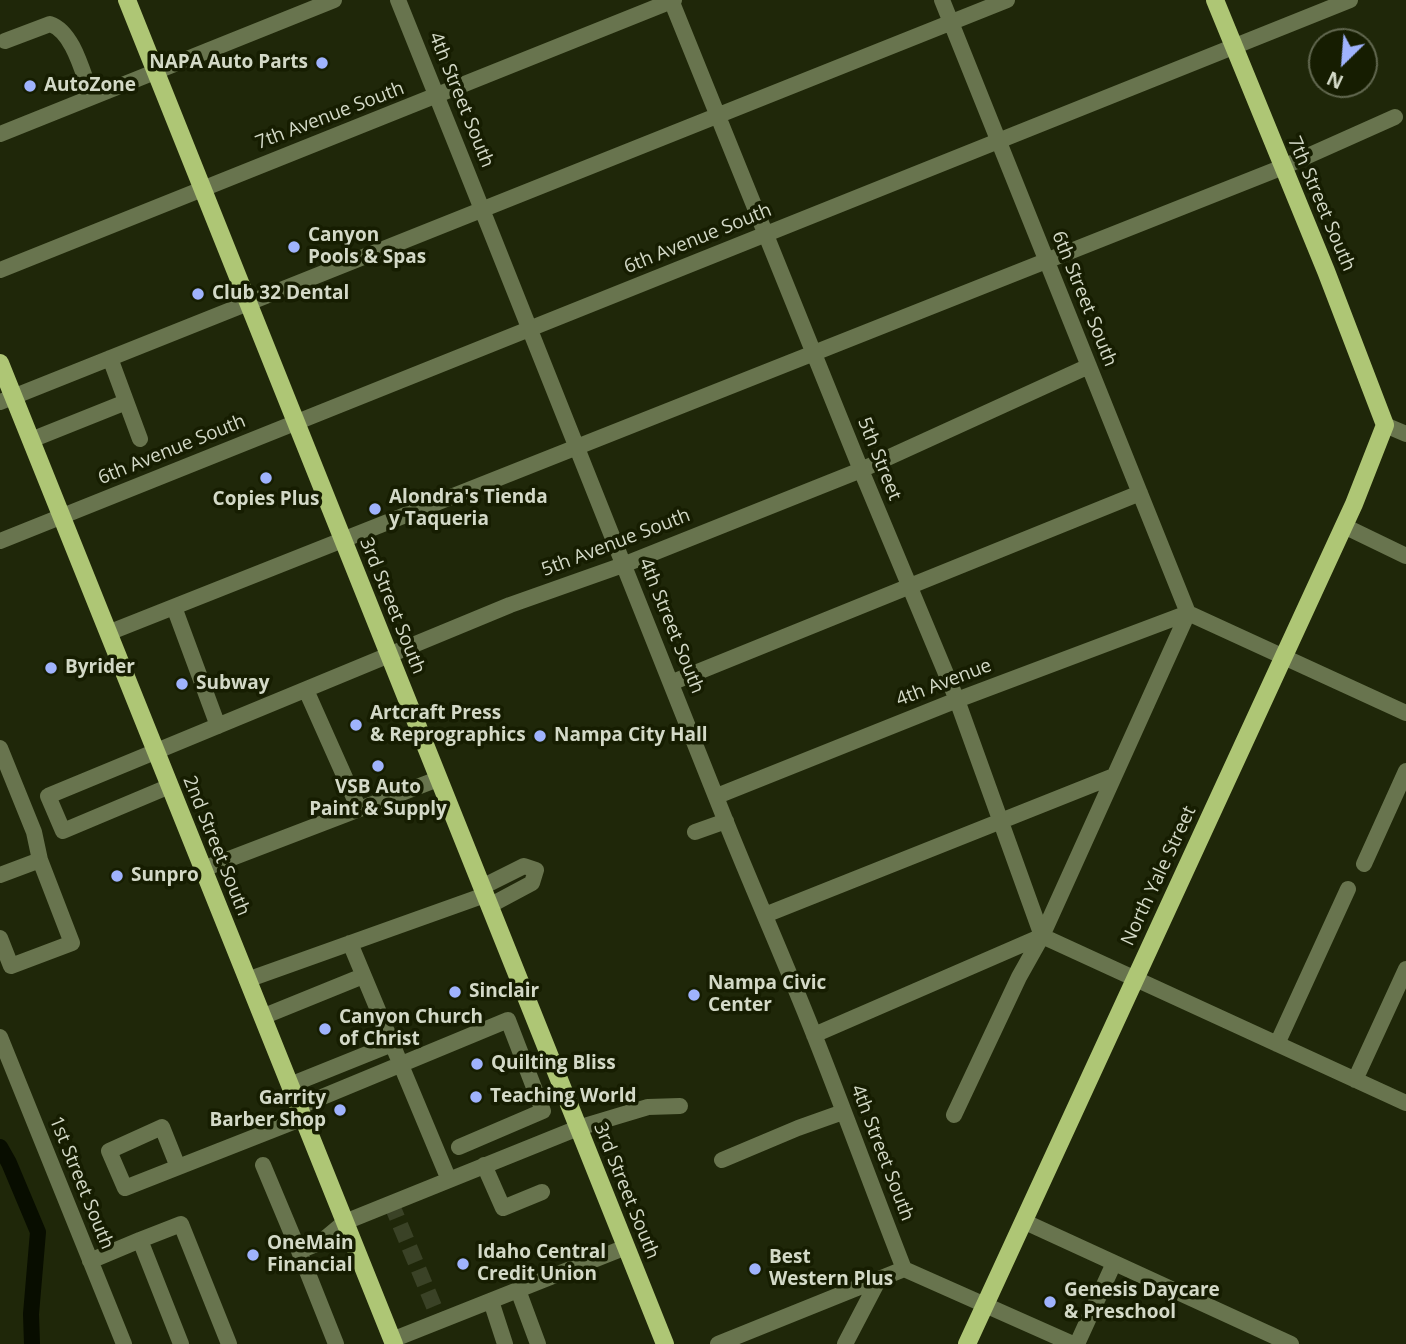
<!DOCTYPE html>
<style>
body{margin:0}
#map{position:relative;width:1406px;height:1344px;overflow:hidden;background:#1f2709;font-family:"Open Sans",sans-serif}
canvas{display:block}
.north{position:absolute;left:1308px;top:28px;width:70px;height:70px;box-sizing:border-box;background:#161d01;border:2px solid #626850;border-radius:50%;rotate:205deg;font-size:19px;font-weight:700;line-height:28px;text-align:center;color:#d3d9c7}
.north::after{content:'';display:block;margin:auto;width:24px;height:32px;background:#9fb3fd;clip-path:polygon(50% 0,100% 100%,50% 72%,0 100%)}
</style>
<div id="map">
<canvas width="1406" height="1344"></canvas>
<div class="north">N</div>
</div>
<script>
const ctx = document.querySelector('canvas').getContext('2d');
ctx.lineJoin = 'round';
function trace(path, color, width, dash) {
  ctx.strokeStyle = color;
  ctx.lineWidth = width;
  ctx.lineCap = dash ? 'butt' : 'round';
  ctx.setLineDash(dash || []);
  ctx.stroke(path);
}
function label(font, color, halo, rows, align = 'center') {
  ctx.font = font + ' "Open Sans",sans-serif';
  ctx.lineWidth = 7;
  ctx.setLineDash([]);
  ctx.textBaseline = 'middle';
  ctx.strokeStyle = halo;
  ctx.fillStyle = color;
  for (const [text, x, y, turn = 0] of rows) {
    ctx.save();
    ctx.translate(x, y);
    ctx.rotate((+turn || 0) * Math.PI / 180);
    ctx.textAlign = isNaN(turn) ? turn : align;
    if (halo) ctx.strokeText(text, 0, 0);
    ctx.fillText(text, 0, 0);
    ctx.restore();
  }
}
const canal = new Path2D(`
 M0 1147 9 1163 38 1232 31 1314 32 1344`);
const minorTunnel = new Path2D(`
 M391 1203 440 1321`);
const minor = new Path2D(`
 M398 0C508 274 619 548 726 822 754 892 785 961 813 1032 844 1110 873 1190 904 1269
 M671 0 861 470 957 700 1042 936
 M942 0 1188 613
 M5 41 50 24C74 32 83 75 92 97
 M0 134 334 0
 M0 270 674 0
 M110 358 140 439
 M0 402 1007 0
 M1385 425 1406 434
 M31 440 126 402
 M1344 526 1406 556
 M0 541 1350 0
 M174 607 218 726
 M1188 613 1406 713
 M108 633 1283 167 1395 117
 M673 682 1140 493
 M306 690 359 809
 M0 748 34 832 40 860 72 943 11 966 0 938
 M170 786 63 831 48 796 510 605 623 565 861 470 1089 366
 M717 796 957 700 1188 613
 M695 832 726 821
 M1364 864 1406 771
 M203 869 438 779
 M0 875 40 860
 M482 887 524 866 536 870 532 883 489 906
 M765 915 1114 776
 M1042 936 1406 1103
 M350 943 449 1180
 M247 980 485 895
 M262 1017 363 976
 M814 1035 1042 936
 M0 1037 124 1344
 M1277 1044 1348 889
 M1355 1080 1406 969
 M290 1085 392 1044
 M298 1107 508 1020 543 1111 459 1147
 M954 1115 1019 977 1042 936 1188 613
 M722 1160 798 1128 843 1112
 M263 1165 299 1251
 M484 1165 503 1208 542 1192
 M178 1167 162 1127 109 1151 125 1188 303 1118
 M1023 1221 1291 1344
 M140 1240 181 1224 229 1344
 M90 1261 140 1240 181 1344
 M904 1269 1073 1344
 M518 1290 538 1344
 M491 1301 505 1344
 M392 1340 626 1247
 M336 1344 299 1251 321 1242 345 1222 578 1128 648 1107 680 1106
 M718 1344 904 1269
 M845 1344 879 1279
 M1077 1344 1114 1263`);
const major = new Path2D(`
 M127 0 665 1344
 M0 363 394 1344
 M967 1344 1354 504 1385 425 1326 271 1215 0`);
const markers = [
 [322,63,7,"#9fb3fd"],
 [30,86,7,"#9fb3fd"],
 [294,247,7,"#9fb3fd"],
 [198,294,7,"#9fb3fd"],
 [266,478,7,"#9fb3fd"],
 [375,509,7,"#9fb3fd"],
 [51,668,7,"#9fb3fd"],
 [182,684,7,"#9fb3fd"],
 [356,725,7,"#9fb3fd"],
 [540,736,7,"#9fb3fd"],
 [378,766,7,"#9fb3fd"],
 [117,876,7,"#9fb3fd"],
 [455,992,7,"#9fb3fd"],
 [694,995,7,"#9fb3fd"],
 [325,1029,7,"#9fb3fd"],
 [477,1064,7,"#9fb3fd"],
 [476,1097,7,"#9fb3fd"],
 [340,1110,7,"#9fb3fd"],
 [253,1255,7,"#9fb3fd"],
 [463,1264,7,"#9fb3fd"],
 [755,1269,7,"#9fb3fd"],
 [1050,1302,7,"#9fb3fd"]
];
const poiNames = [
 ["NAPA Auto Parts",308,63,"right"],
 ["AutoZone",44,86],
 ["Canyon",308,236],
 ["Pools & Spas",308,258],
 ["Club 32 Dental",212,294],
 ["Alondra's Tienda",389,498],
 ["y Taqueria",389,520],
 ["Copies Plus",266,500,"center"],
 ["Byrider",65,668],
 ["Subway",196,684],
 ["Artcraft Press",370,714],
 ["& Reprographics",370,736],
 ["Nampa City Hall",554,736],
 ["VSB Auto",378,788,"center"],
 ["Paint & Supply",378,810,"center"],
 ["Sunpro",131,876],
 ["Nampa Civic",708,984],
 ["Center",708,1006],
 ["Sinclair",469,992],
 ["Canyon Church",339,1018],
 ["of Christ",339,1040],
 ["Quilting Bliss",491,1064],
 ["Teaching World",490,1097],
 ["Garrity",326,1099,"right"],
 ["Barber Shop",326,1121,"right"],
 ["OneMain",267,1244],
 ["Financial",267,1266],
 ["Idaho Central",477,1253],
 ["Credit Union",477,1275],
 ["Best",769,1258],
 ["Western Plus",769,1280],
 ["Genesis Daycare",1064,1291],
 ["& Preschool",1064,1313]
];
const streetNames = [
 ["4th Street South",461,100,68],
 ["7th Avenue South",330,116,-21],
 ["7th Street South",1321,204,67],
 ["6th Avenue South",698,239,-22],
 ["6th Street South",1084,299,68],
 ["6th Avenue South",172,450,-22],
 ["5th Street",879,459,68],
 ["5th Avenue South",616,543,-21],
 ["3rd Street South",392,606,68],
 ["4th Street South",671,626,68],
 ["4th Avenue",944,683,-21],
 ["2nd Street South",216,846,68],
 ["North Yale Street",1159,876,-65],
 ["4th Street South",882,1153,69],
 ["1st Street South",81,1183,68],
 ["3rd Street South",626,1191,68]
];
trace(canal, '#080d00', 16);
trace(minorTunnel, '#3a4226', 16, [16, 8]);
trace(minor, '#68744e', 16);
trace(major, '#aec675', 18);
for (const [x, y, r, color] of markers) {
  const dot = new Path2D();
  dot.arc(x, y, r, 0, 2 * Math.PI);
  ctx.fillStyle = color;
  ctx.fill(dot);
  trace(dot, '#161d01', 2.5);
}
label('bold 19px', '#d3d9c7', '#161d01', poiNames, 'left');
label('19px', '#d3d9c7', '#161d01', streetNames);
</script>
